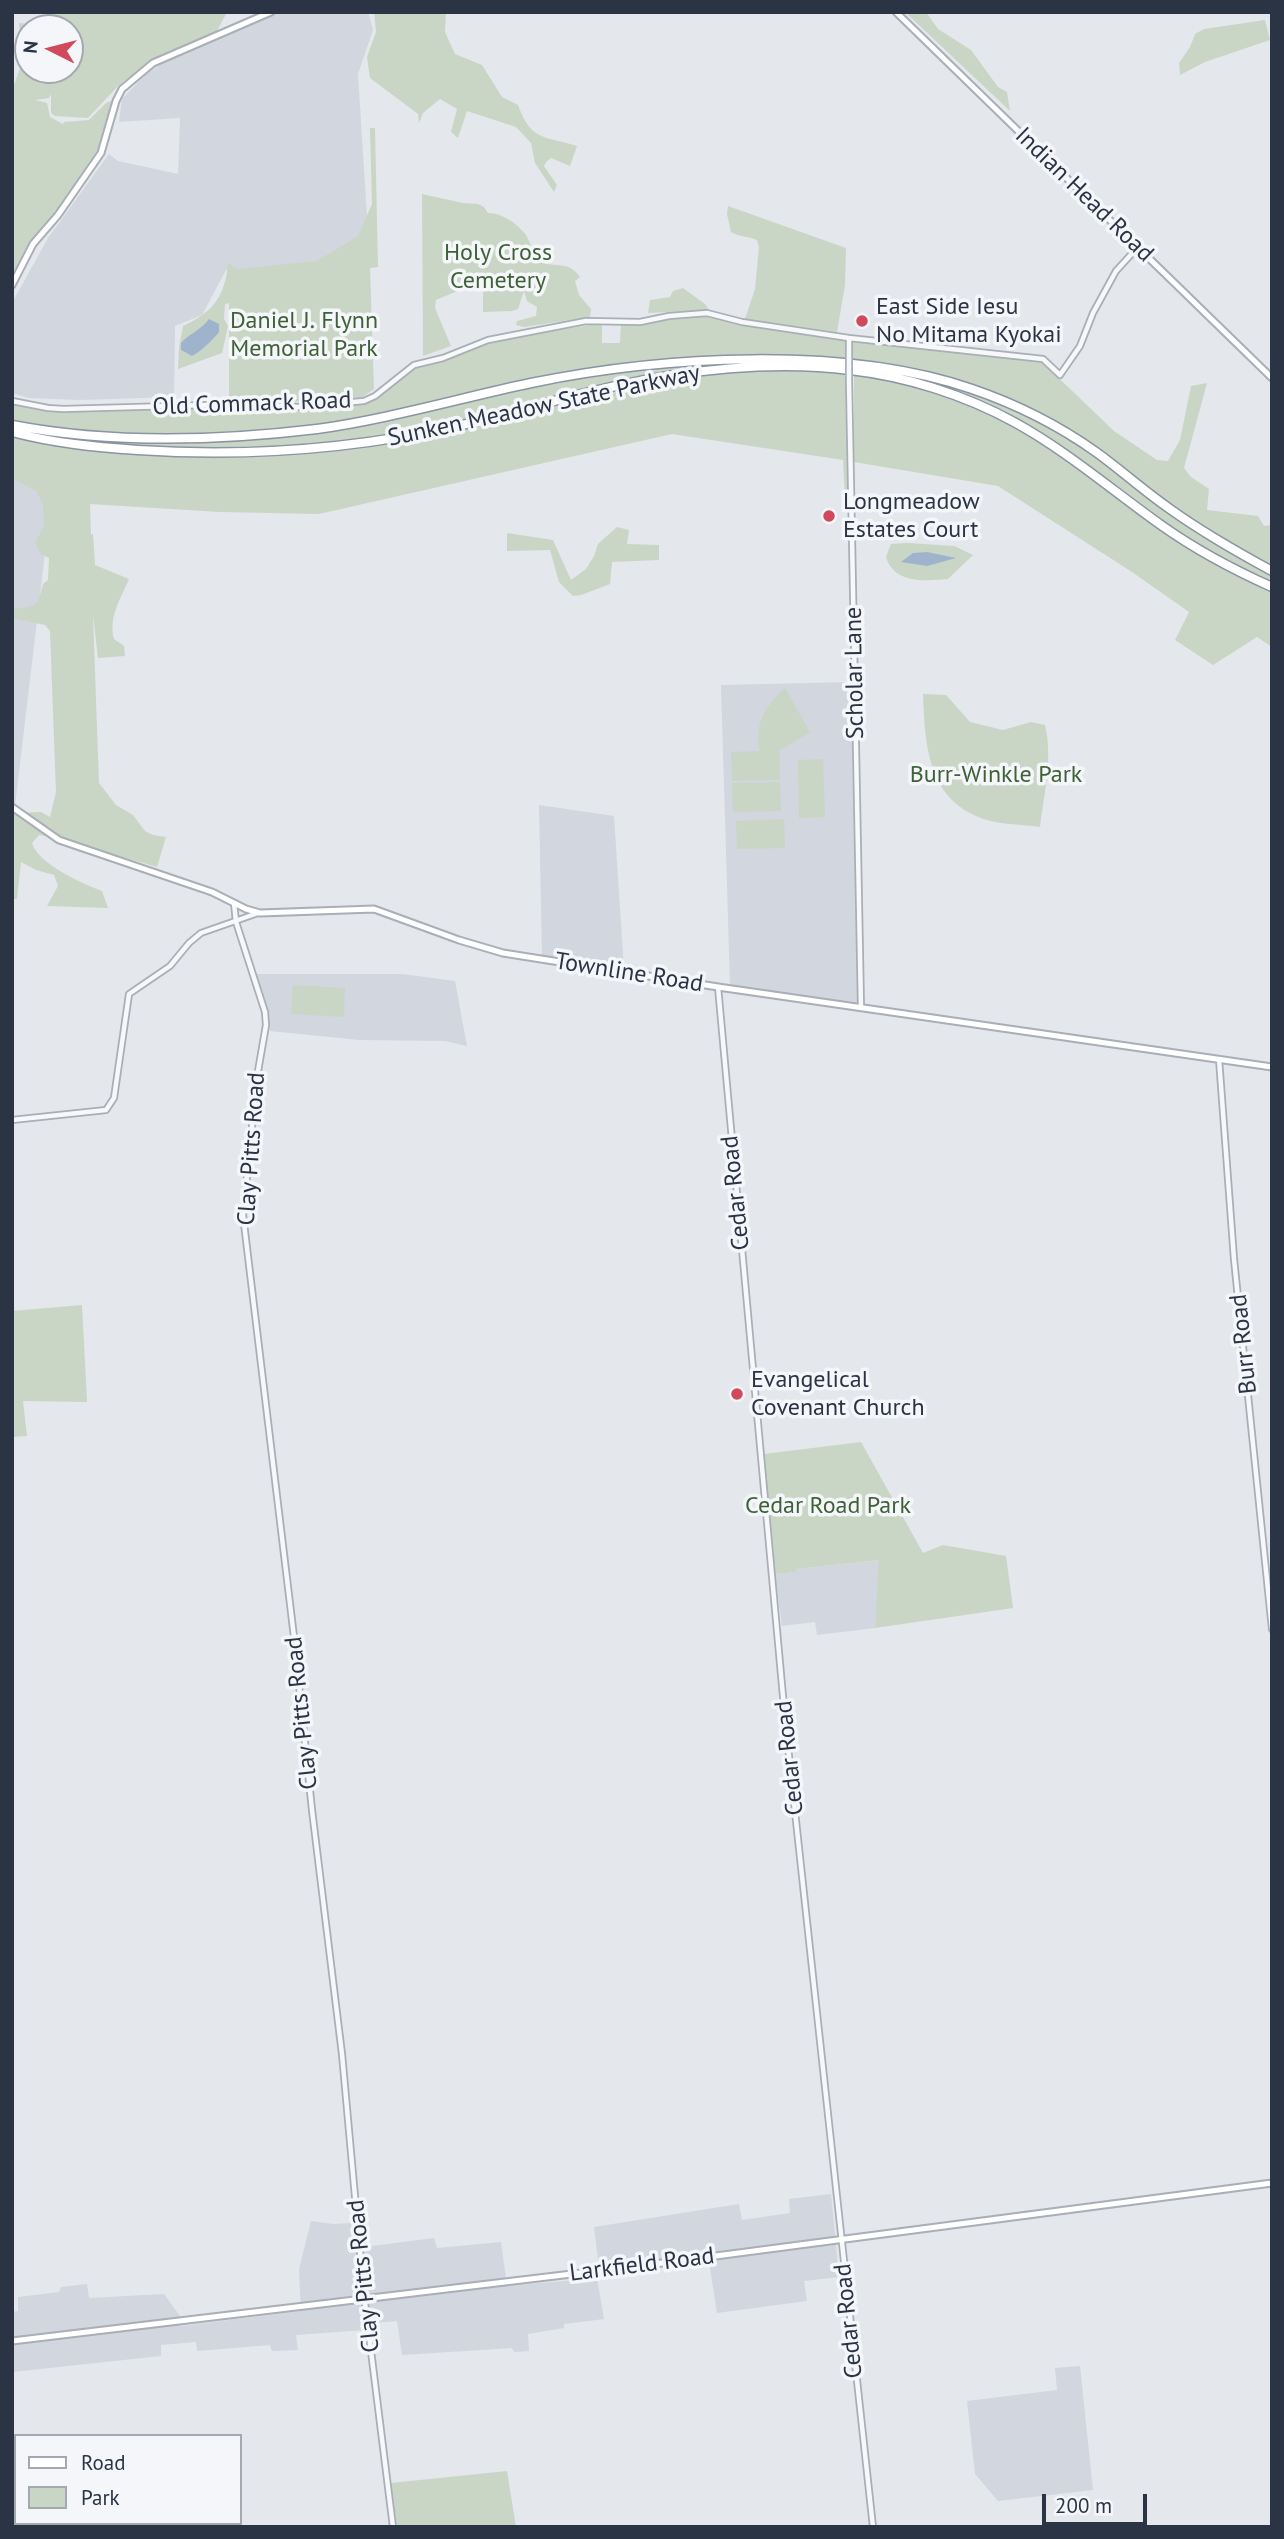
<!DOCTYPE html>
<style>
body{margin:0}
#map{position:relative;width:1284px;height:2539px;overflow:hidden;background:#e4e7ec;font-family:"PT Sans",sans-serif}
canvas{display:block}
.frame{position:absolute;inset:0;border:14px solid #2b3445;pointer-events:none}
.legend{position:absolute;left:14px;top:2434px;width:228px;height:91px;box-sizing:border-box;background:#f4f6f9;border:2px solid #a4a8b1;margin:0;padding:9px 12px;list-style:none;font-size:21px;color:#2b3445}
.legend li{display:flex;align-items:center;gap:14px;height:35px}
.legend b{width:35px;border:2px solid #a4a8b1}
.north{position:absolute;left:14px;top:14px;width:70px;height:70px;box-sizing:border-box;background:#f4f6f9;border:2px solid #a4a8b1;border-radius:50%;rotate:276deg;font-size:19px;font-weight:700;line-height:28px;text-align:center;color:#2b3445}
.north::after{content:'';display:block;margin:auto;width:24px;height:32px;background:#d1495b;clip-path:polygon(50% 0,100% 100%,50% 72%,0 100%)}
.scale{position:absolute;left:1042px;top:2494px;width:105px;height:32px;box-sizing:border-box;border:4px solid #2b3445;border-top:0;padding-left:9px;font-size:21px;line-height:24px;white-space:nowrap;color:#2b3445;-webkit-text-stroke:5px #f4f6f9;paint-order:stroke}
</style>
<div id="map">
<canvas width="1284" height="2539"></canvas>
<div class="frame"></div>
<ul class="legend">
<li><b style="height:9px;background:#fff"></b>Road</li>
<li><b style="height:19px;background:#c9d6c5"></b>Park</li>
</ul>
<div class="north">N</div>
<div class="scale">200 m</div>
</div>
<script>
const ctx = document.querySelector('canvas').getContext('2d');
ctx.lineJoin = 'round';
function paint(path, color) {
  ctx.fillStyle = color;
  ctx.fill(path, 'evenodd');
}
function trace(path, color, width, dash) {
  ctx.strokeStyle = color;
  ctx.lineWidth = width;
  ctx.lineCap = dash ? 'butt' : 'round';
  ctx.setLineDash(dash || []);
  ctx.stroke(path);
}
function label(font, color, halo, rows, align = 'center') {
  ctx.font = font + ' "PT Sans",sans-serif';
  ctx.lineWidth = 7;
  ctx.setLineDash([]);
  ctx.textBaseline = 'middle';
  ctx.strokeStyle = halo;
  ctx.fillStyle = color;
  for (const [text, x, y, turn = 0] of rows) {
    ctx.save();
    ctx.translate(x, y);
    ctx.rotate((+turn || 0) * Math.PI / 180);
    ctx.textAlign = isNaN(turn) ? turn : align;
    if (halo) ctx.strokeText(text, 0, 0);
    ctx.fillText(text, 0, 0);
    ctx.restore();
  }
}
const built = new Path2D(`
 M277 12H368L373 30 358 74 370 264 226 270 202 315 175 326 174 397 79 400 29 398 12 393V303L48 238 109 154 118 161 178 174 180 118 119 122 122 99 145 75 162 63Z
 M12 459 55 469 14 814 12 813Z
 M852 682 858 1004 730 985 721 685Z
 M539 805 614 816 624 969 542 956Z
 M257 974H402L455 981 467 1046 445 1041 360 1040 270 1031Z
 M880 1560 875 1628 817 1635 815 1622 782 1626 775 1574 796 1572V1569Z
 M831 2194 839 2277 804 2281 807 2301 717 2313 708 2255 599 2267 594 2227 739 2204 742 2220 790 2213 789 2199Z
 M311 2221 333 2224 352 2223 356 2248 434 2238 437 2248 501 2242 507 2286 597 2278 604 2319 564 2324V2328L528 2334 529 2351 514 2352 512 2348 402 2355 397 2321 364 2324 365 2330 296 2335 298 2350 272 2351 270 2345 197 2351 196 2342 161 2345V2356L12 2372V2312L18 2311V2297L59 2292 61 2287 87 2284 89 2298 164 2294 180 2316 181 2326 301 2311 299 2269Z
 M1080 2366 1093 2490 998 2501 975 2474 967 2401 1057 2390 1055 2368Z`);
const green = new Path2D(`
 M49 12H227L217 31 149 61 118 86 88 118 55 116 51 113V94L49 98 35 100 47 103 50 117 63 124 64 122 89 120 106 103 111 101C109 114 109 133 103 144 77 191 37 228 12 276V91L22 62 19 23 48 26ZM28 28H70V70H28Z
 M374 12H446L445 32 455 54 482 65 502 97 518 105C531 141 544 136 577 146L570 166 551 158 547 161 544 166 557 185 554 192 535 163 531 143 516 127 467 111 458 138 451 132 457 109 440 99 423 113 419 123 418 114 370 78 367 57 376 32Z
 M905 12H926L938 29 971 50 998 87 1007 92 1010 111Z
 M1265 20 1270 40 1205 62 1180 75 1179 63 1190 47 1195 34 1204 29Z
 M370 128H375L378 267 370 268 374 389 361 398 305 402 229 399V303L225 304 224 319 228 326 222 353 178 369 179 347 183 326C213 312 225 297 228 263L238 269 317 261 358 236 372 204Z
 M422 194 463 203 478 204 484 207 488 213C501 212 519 225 526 235 531 243 533 255 540 260 551 270 567 258 580 277L575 281 579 295 591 309 590 317 524 327 516 325 517 321 536 316 537 307 527 301 524 291 518 309 512 311 483 312V291L477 290 474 284 436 300 435 308 451 346 423 356Z
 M728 206 846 248 845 285 837 332 745 319 755 289 759 247 757 240C748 236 739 237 731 232L727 214Z
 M683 288 705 304 709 310 648 313 650 300 670 297 673 291Z
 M695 316 712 317 757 328 845 341V363H645L381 415 305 428 233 434 160 436 100 433 12 423V403L54 411 236 406 295 408 348 405 376 396 414 369 486 342 602 323V343H620L621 323H639Z
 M854 342 1042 362 1114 431 1157 460 1168 461 1180 440 1191 386 1207 383 1184 468 1191 477 1209 489 1207 510 1258 516 1264 526 1272 525V569L1173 509 1084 441 987 392 853 364 851 345Z
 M767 363 691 371 420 431 295 448 227 451 104 445 22 432V430L69 436 289 434 607 372 690 364Z
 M755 370H798L847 374 848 496H845L843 460 672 434 319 514 220 512 90 504 91 535 93 534 95 565 129 579C121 598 108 618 114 639L124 646 125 656 98 658 93 615 99 783 116 805 133 815 145 831 153 835 166 837 157 867 68 841 39 835 32 843C38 864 83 884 102 891L108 908 47 906 58 886 54 875 36 870 21 862 17 899H12V813L41 812 50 817 56 792 50 631 45 625 12 618V609L29 607 38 602 43 584 48 580 49 558 41 554 35 543 44 526 43 504 36 491 12 478V435L175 455 378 442 655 380Z
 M854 373 918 386 987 411 1053 448 1114 493 1272 590V647L1257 637 1213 665 1175 640 1189 612 1132 572 998 486 854 462Z
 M907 376 966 390 1020 411 1071 438 1272 574V586L1195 545 1018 421 906 378Z
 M617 527 629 530 627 544 659 545V560L612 562 610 584 581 595 573 596 559 582 550 550 507 551V533L553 540 571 580 586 569 594 556 598 544Z
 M908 543 954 546 973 555 948 579C925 581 894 584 886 557L891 544Z
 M785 688 810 732 779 751 780 780 732 781 731 752 760 751C754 724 765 706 785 688Z
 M923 694 946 695 970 722 1003 730 1031 722 1045 725C1053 758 1044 794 1040 827 1020 824 994 825 976 816 926 794 925 740 923 694Z
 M823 759 825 817 799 818 798 760Z
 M780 782 781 811 733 812 732 783Z
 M784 819 785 848 737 849 736 821Z
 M293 985 345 988 344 1017 291 1014Z
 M82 1305 87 1402 23 1401 27 1436 12 1437V1311Z
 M861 1442 923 1553 943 1545 1006 1556 1013 1608 875 1628 879 1560 796 1569V1572L775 1574 764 1454Z
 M507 2471 516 2527H397L391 2483Z`);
const water = new Path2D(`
 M209 319 219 324V332C214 339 199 353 192 356L181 350V343C190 333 201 330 209 319Z
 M927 552 956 558 927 566 901 562 913 553Z`);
const tertiary = new Path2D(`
 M849 338V357
 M849 381 861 1008
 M12 401 48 408 63 409 243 404 299 407 364 401 375 396 414 365 443 358 488 340 586 321 640 322 669 316 707 313 742 322 849 338 1043 359 1060 375 1080 346 1093 313 1116 271 1137 248
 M234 903 236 922 265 1012 266 1025 257 1077 243 1215 294 1637 312 1810 342 2054 364 2295 393 2527
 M718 987 786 1729 873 2527
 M1219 1059 1234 1259 1272 1629
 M12 1120 106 1110 114 1098 129 994 170 966 189 943 201 933 258 913`);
const secondary = new Path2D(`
 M896 12 1272 378
 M12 285 33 244 58 215 101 153 116 101 122 89 153 63 271 12
 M12 807 59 840 212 892 246 909 260 913 374 909 459 940 503 953 718 987 1272 1067
 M12 2341 647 2265 1272 2183`);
const motorway = new Path2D(`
 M12 425C111 444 217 441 317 429 389 419 460 398 531 383 662 356 844 345 972 389 1016 404 1058 425 1096 452 1121 470 1144 491 1170 509 1202 532 1237 552 1272 571
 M12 432C53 443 95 447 138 450 246 457 356 449 462 425 512 413 561 398 611 387 685 370 773 360 850 370 905 376 965 395 1014 422 1067 451 1113 491 1161 525 1196 550 1234 570 1272 587`);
const tertiaryBridge = new Path2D(`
 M849 357V381`);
const markers = [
 [862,321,7,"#d1495b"],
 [829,516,7,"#d1495b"],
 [737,1394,7,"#d1495b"]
];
const streetNames = [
 ["Indian Head Road",1084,195,44],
 ["Old Commack Road",252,404,-2],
 ["Sunken Meadow State Parkway",544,406,-12],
 ["Scholar Lane",855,673,-91],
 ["Townline Road",629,973,9],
 ["Clay Pitts Road",252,1149,-86],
 ["Cedar Road",736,1193,-96],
 ["Burr Road",1244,1344,-96],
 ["Clay Pitts Road",302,1713,-96],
 ["Cedar Road",790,1758,-96],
 ["Larkfield Road",642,2265,-7],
 ["Clay Pitts Road",364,2276,-96],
 ["Cedar Road",849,2321,-96]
];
const parkNames = [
 ["Holy Cross",498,253],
 ["Cemetery",498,281],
 ["Daniel J. Flynn",304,321],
 ["Memorial Park",304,349],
 ["Burr-Winkle Park",996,775],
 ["Cedar Road Park",828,1506]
];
const poiNames = [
 ["East Side Iesu",876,307],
 ["No Mitama Kyokai",876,335],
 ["Longmeadow",843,502],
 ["Estates Court",843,530],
 ["Evangelical",751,1380],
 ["Covenant Church",751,1408]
];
paint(built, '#d2d6de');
paint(green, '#c9d6c5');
paint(water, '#9fb4cc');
trace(tertiary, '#a9aeb7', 8);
trace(secondary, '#a9aeb7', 9);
trace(motorway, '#8b94a3', 11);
trace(tertiary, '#f7f8fa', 4.5);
trace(secondary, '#fff', 5);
trace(motorway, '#fff', 8);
trace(tertiaryBridge, '#a9aeb7', 8, []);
trace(tertiaryBridge, '#f7f8fa', 4.5);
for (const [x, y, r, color] of markers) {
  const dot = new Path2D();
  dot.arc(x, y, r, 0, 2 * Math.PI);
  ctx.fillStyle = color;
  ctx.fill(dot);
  trace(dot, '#f4f6f9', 2.5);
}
label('24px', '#2b3445', '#f4f6f9', streetNames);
label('24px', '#3f6138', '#f4f6f9', parkNames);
label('24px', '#2b3445', '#f4f6f9', poiNames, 'left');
</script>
